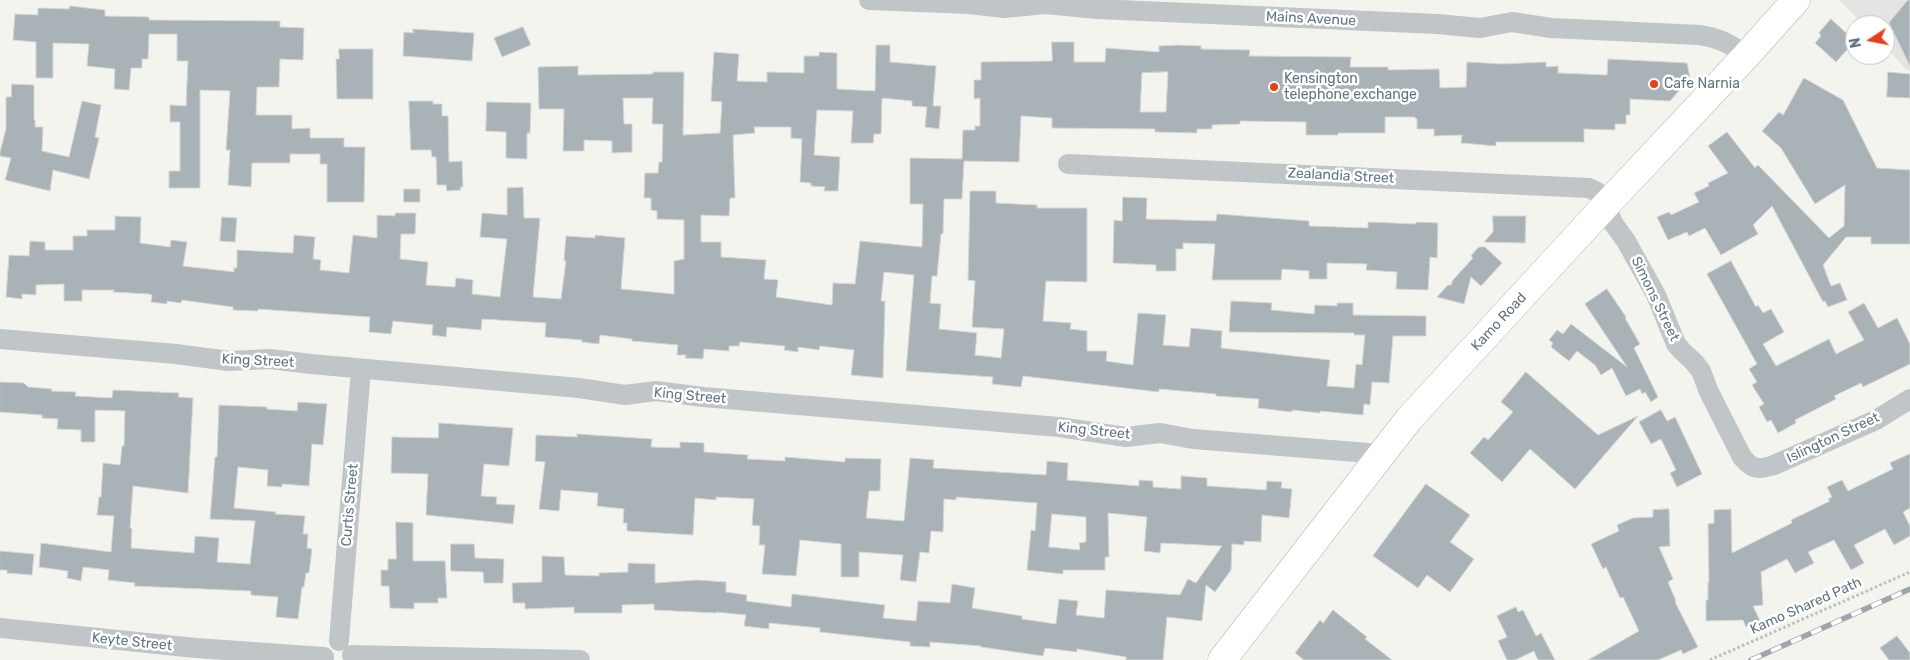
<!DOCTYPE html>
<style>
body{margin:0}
#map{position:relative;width:1910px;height:660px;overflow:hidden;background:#f4f4ef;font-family:Rubik,sans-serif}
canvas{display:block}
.north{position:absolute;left:1845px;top:15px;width:50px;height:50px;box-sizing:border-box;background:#fff;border:1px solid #c0c8cd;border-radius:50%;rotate:259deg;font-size:14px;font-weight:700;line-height:20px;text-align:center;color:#617582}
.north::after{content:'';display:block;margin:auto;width:18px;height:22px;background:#eb3e18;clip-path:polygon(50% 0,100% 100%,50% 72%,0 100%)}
</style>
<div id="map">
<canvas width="1910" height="660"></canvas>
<div class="north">N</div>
</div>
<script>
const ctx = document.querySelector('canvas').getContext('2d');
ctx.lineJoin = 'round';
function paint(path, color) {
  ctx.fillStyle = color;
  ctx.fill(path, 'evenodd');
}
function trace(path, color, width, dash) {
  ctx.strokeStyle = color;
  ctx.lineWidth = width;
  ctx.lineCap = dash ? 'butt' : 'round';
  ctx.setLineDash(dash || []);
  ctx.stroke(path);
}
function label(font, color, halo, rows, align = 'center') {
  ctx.font = font + ' Rubik,sans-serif';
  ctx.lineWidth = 5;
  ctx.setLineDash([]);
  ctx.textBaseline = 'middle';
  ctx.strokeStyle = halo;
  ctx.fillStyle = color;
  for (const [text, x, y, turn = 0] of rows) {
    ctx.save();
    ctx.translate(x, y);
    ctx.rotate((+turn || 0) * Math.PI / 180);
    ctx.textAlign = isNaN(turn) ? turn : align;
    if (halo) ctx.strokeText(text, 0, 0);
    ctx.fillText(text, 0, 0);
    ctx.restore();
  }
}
const built = new Path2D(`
 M1839 0H1910V71L1907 70 1885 47V25H1864Z`);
const building = new Path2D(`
 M1908 0H1910V66L1889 23Z
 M70 6 105 10V16L149 17V20L280 21V27L304 28 303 60 280 59 279 87H257L256 115H292V129L310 128V138H344V147H365L364 202H327V164H320V154H290V163H252L251 187 228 185 230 150H226L230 91 200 90V188H169V171H180V122H170V105L186 106 188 61H177V34H149L148 59H142V68H131L129 90 114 89 115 69 87 66 89 44 53 43V78H36V42L13 40 15 14 38 15V8L69 9Z
 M1831 19 1855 41 1836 62 1815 43 1821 36 1819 33Z
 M523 27 531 45 502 57 494 38Z
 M413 29 474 33 472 61 403 56 404 32 413 33Z
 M1052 42H1074V62H1105L1106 48 1159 52V46L1178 45 1201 46V49L1250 50 1249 56 1351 57 1350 67H1388V70L1439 69 1440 88 1466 87 1467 62 1502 64 1546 62V67L1558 66V73L1607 75 1608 59 1687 63 1690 78 1670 101 1630 99V115H1626V124H1615V130L1584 129V142H1496V146L1461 143 1462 135 1434 136V129H1417V119L1414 117H1385V133H1338V135H1306V122L1240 121V124L1212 125V129H1197V133L1155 132V129L1052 128V118L1021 116 1019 162 964 161 962 199H944L943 234H941L937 276H932L930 303 941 304 939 329 977 333 975 355 1001 358 1004 329 972 327 975 281 968 280 970 191H996V203L1037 205V208H1087V282L1046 281 1043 321 1071 323 1070 329 1087 331V351H1107L1106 361 1133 365 1138 313 1166 315 1163 345 1189 347 1191 328 1222 331 1221 348 1330 360 1327 386 1354 388 1356 364 1362 365 1365 335H1354V333L1229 332 1231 301 1272 303 1271 310 1314 314 1315 305 1337 306V303H1353V315L1426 316V336H1393L1389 383 1372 382 1370 405 1364 404 1363 415 1320 411V413L1292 410V412L1258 408 1259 399 1216 396V394L1159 389V392L1023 376 1021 387 992 384 993 377 906 371 914 275 884 272 881 301H885L883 378 851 375 854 350 820 346 819 350 798 347V352L784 350 785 346 740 342 739 346H729V351L704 349 703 359 685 358 686 355H677L678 345 632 341V339L600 335 599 344 582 342V340L545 337 546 323 482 319 481 330 447 327 446 337 432 335 433 325 393 321 391 334 369 332 370 317 258 309V311L233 310V307L182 300 181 303 167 301V304L151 302 152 295 149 294 113 292 114 290H82V301H64V284L36 285V295L22 294V299L6 297 9 255 29 256 30 241 45 242V250H73V236H87V230H115V216L141 217 140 243 170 247 171 240 187 242 183 266 234 272V268H237V250L293 253 294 235 315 237 313 259 321 260 320 270 349 273 353 235 377 238V215L395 216V213H416L415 234H401L400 259 428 262 426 285 455 287 456 278 473 280 472 294 500 297 507 239 480 237 482 213 507 215V188L523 187 524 218H540L533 297 561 299 566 261 564 260 566 236 595 238V235L625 238 621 289 674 294V261L684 259V220L657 219V211L651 210V198H644L645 173H658L659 162H662L663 124H652L653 98H623L624 124H632V152L612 153V141L584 140V151H563L564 109H539L538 67 578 66V75L653 74V72H684L683 135 720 133 722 102 711 101 714 52 739 54 737 81 767 82V72L804 73V56H819V52L837 53V89L875 91 876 45H890V62L936 66 933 106H941L939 129 925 127 927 107 912 106V101L882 98 881 134H874L873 143H851L853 111 817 110 814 155 840 157 838 191H824L825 187 811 186V183L800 182 802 139 791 138V127H754L755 133 733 135 735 198H730L729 216 701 215V242H721V257L766 260 764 279 778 280 776 297 832 305 833 283 855 284 860 241 922 247 923 204H910V158L962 159 963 130H975V126H980V98L974 99V80H981V62L1052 61ZM1168 72 1166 112H1140L1142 73Z
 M339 49H373V99H337L336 59H339Z
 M1888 72 1910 74V98L1887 97Z
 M1804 78 1843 100 1877 168 1910 170V244H1871V237H1846L1823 265 1831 286 1840 283 1847 300 1828 307 1825 301 1823 302 1772 206 1753 225 1758 234 1721 255 1705 228 1689 236 1687 232 1668 240 1657 217 1669 212 1671 215 1699 202 1694 193 1709 186 1708 183 1728 173 1708 146 1727 132 1755 168 1758 165 1829 238 1844 226 1845 185 1815 204 1781 148 1762 131 1779 112 1783 115Z
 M12 84 34 85V120H35V127H43L42 151 69 157 82 101 101 105 95 137 99 138 89 179 53 170 50 191 5 180 11 158 0 156V152L6 129V97H11Z
 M409 101H433V104H442V116H448L449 162 462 161 463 187H460L461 190 447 191 446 185H437L436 157H432L431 150H411Z
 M487 102 531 103 530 133H527V159L506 158V132L486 131Z
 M404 189H420V202H404Z
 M1123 197 1147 198 1146 219 1216 221 1217 214 1309 221V226L1368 228V222L1416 224V222L1438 223 1437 258 1430 257 1428 290 1396 289 1397 272 1366 270 1367 264 1327 263V279H1309V271L1282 269 1281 280H1212L1215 244 1183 243V249H1176V271H1156V265L1113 263 1114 220 1122 221Z
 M1493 216H1526L1525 243 1484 242 1493 232Z
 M222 217 237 218 235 242 220 241Z
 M1479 247H1485L1502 263 1481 286 1471 277 1464 304 1437 297 1448 285H1451L1453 280 1473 258 1471 256Z
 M1731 261 1756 307 1758 305 1763 313 1771 309 1784 332 1763 344 1776 366 1829 339 1836 354 1864 340 1848 312 1864 303 1878 328 1897 318 1910 344V364L1863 387 1861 383 1834 396 1836 399 1795 420 1796 423 1778 433 1771 420 1767 422 1759 407 1764 404 1752 385 1757 382 1749 369 1757 364 1707 274Z
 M1607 289 1626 317 1625 318 1640 344 1634 348 1658 397 1651 402 1645 392 1642 394 1640 389 1626 396 1612 368 1601 375 1595 365 1577 351 1569 361 1551 347 1553 343 1549 340 1557 330 1563 334 1571 324 1627 367 1585 304Z
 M1526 372 1598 435 1638 416 1575 489 1530 449 1502 482 1470 453 1484 437 1488 440 1513 412 1501 402Z
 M0 382 24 383 28 387 52 389 51 391 76 392 75 396 112 398 113 390 179 393 178 397 193 398 188 493 133 486 130 528 132 529 131 548 194 553 195 536 219 538 217 562 250 564 255 521 210 519 215 457H217L219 405 267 407V409L297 411 298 402 327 404 323 445 312 444 309 486 282 484V487L267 486 268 470 238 467 234 508 276 512 275 514 305 516 303 534H308L307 548 312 549 309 573H306L304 587H302L298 619 276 617 278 597 251 595V591L134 586 135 583 108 580 109 570 83 567 81 581 67 578 68 571 39 567 41 543 111 552 114 516 97 515 99 497H101L103 463 120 465 122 446H124L125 411 95 410V442H81V430L57 429 58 419 42 418V415L0 412Z
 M1661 410 1667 421 1675 417 1702 474 1677 487 1670 473 1676 470 1661 439 1651 444 1639 422Z
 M439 423 513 428 509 466 484 464 481 496 497 497 496 504 515 505 513 524 426 515 428 474 391 473 392 437 438 438Z
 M577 434 652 439 651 447 680 448V442L704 443V452L748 455 747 459 785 461V457L845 462V458L881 459 880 491H869L866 518 904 521 910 458 934 460 933 468 1046 475 1047 461 1068 463 1067 480 1139 486V480L1153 481V487L1181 489V476L1207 478V486L1266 490 1267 481 1282 482 1281 488 1292 489 1289 518 1262 515 1261 542 1244 541V545L1232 544 1231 570 1215 592 1206 585 1202 621 1167 617 1163 660H1126V657L1077 649V652L1045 648 1043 656 981 647V646L930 642V647L910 646V642L820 632V628L769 623V629L744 626 746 615 716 612V613L654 610V604L622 605V613H574V607L525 609V603H513L512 583 542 582V556L564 557 565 575 599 576V573L628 572V563L655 564V583L697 580 726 582V592L747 595 746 601 791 607 792 594 885 605 883 618 916 621 918 601 950 603 952 584 975 588 972 608 1022 616V619L1056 624 1059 599 1078 601 1076 615 1104 618 1106 590 1180 595 1188 579 1196 583 1222 546 1161 543 1160 553 1144 551 1147 517 1108 513 1109 557H1105V570H1063V574L1027 570 1031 530 1035 531 1037 503 956 497V500L944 499 943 532 931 531 929 553 920 552 916 582 900 580 903 555 859 552V577H841V544L800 540 796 576 762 574 765 545H759L760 526 752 525 754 499 716 497V500L695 498 693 535 627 531V523H623L624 509 597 506 598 493 561 490 559 511 539 509 545 462 535 461 536 435 577 437ZM1052 514 1086 517V542L1079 543 1080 550 1049 547Z
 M1910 454V508L1903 512 1910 526V536L1894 545 1885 529 1854 545 1864 563 1851 570 1834 540 1808 552 1814 563 1795 573 1787 559 1761 572 1763 605 1753 606 1760 621 1746 627 1743 620 1706 621V600H1708V582H1709L1708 524 1714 523V510L1731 509 1732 553 1792 523 1791 520 1830 501 1828 499 1832 497 1827 487 1842 480 1848 491 1893 469 1890 463Z
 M1426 484 1470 515 1450 542 1474 559 1450 592 1427 575 1418 588 1373 556Z
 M1669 509 1670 546 1659 547 1673 579 1668 582 1676 601 1675 602 1698 647 1683 654 1681 650 1658 660H1588L1639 631 1623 597 1620 598 1606 567 1603 569 1591 544 1619 531 1617 525 1633 518 1653 517V510Z
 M396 522 413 523V561H445L447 598H438V603H414V609L390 608 389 586H381V570H388V559H396Z
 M451 544H474L475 558 504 559 503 583H484L483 572 451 571Z
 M0 551 34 554 32 575 7 573V570H0Z
 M1516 607 1518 612 1523 610 1536 636 1541 633 1555 660H1538L1534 651 1515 660H1507L1498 641 1507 637 1497 616Z
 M1333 610 1367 637 1365 639 1392 660H1304L1295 653 1320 620 1323 623Z
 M1897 636 1910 653V660H1889L1880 648Z`);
const path = new Path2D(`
 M1710 660 1910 572`);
const minor = new Path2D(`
 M869 0 969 4 1004 8 1046 4 1097 9 1437 24 1480 28 1512 22 1551 28 1700 35C1719 38 1731 44 1746 56
 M1068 164 1589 188 1597 192 1606 205 1613 223 1626 241 1656 295 1676 344 1682 351 1694 362 1701 371 1709 392 1742 457C1753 470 1758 470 1774 465L1876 420 1910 399
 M0 339 176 354 229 361 270 359 311 364 579 388 625 395 656 391 703 397 1059 427 1126 437 1160 433 1193 439 1381 454
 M0 628 196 648 324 657
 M339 641 361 369
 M352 655 580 660`);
const secondary = new Path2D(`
 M1222 660 1409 419 1606 205 1746 56 1796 0`);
const rail = new Path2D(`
 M1751 660 1910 589`);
const markers = [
 [1654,84,5,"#eb3e18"],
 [1274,87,5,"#eb3e18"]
];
const streetNames = [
 ["Mains Avenue",1311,19,3],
 ["Zealandia Street",1341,176,3],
 ["Simons Street",1655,299,64],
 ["Kamo Road",1499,322,-47],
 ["King Street",258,361,3],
 ["King Street",690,396,5],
 ["King Street",1094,431,6],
 ["Islington Street",1833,438,-25],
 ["Curtis Street",350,505,-85],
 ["Kamo Shared Path",1806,606,-24],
 ["Keyte Street",132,642,6]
];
const poiNames = [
 ["Kensington",1284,79],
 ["telephone exchange",1284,95],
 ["Cafe Narnia",1664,84]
];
paint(built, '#e4e5e3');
paint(building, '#a9b2b6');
trace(building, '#d5d5d2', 1);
trace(secondary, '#b2b8bc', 29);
trace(path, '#bcbec0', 3, [2.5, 2.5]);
trace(minor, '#c0c5c7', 20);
trace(secondary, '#fff', 28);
trace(rail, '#9ea6ab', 5.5);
trace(rail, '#fff', 4, [11]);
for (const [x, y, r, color] of markers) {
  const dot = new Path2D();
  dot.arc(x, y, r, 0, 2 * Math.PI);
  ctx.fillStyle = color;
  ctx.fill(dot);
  trace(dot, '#fff', 2);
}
label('14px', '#617582', '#fff', streetNames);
label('14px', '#617582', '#fff', poiNames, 'left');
</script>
